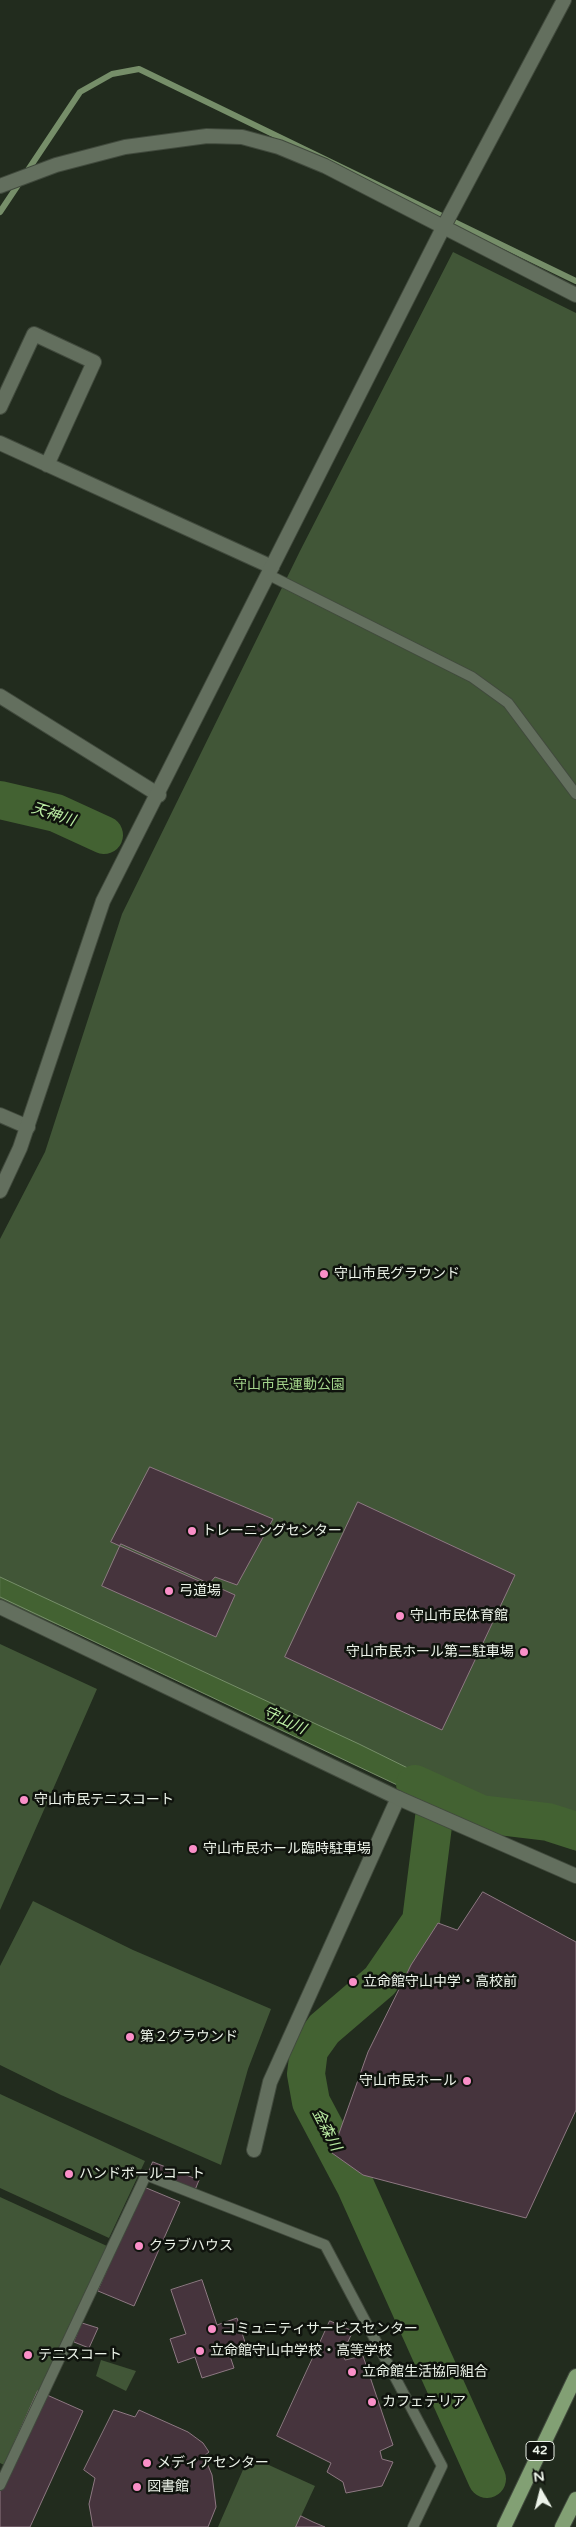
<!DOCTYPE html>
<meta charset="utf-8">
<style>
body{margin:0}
#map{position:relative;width:576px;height:2527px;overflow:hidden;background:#222c1e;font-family:"Varela Round",sans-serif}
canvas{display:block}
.north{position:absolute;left:516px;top:2467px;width:50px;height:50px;-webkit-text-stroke:4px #0f130d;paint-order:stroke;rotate:352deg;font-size:14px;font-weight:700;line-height:20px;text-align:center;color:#ecf3e9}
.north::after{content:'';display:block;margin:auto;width:18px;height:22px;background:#ecf3e9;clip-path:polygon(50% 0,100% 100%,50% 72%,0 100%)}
</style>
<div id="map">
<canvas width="576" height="2527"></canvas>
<div class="north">N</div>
</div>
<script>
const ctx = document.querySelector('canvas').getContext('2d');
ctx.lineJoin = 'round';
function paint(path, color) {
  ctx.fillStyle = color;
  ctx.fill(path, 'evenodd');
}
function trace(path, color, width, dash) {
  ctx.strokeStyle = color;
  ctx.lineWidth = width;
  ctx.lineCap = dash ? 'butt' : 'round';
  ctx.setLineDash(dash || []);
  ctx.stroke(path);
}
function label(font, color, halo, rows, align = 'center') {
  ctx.font = font + ' "Varela Round","Noto Sans JP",sans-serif';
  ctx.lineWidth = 5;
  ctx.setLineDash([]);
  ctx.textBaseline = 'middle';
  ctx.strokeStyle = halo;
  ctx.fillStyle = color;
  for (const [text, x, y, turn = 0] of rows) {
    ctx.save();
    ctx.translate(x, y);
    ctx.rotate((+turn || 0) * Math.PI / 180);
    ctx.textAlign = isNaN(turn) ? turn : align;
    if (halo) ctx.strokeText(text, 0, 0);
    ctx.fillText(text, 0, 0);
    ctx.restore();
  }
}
const green = new Path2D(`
 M453 252 576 313V1851L0 1600V1239L45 1152 122 914 300 551Z
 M0 1644 97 1689 0 1910Z
 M33 1901 133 1950 271 2009 248 2069 221 2165 61 2095 0 2065V1966Z
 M0 2094 145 2161 109 2238 0 2188Z
 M0 2197 107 2246 4 2465 0 2463Z
 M101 2360 136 2371 126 2391 96 2376Z
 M249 2456 315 2486 296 2527H218Z`);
const water = new Path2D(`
 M0 1577 359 1744 432 1780 429 1800 0 1597Z`);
const stream = new Path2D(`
 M0 212 80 92 112 74 139 69 576 281`);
const river = new Path2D(`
 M0 800 56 813 104 835
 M415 1784 481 1814 548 1822 576 1831
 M437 1794 421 1921 380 1981 324 2029 309 2050 306 2074 311 2102 355 2185 487 2479`);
const building = new Path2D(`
 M150 1467 273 1519 237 1585 215 1577 208 1585 111 1542Z
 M358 1502 515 1575 442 1730 285 1657Z
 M121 1544 235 1595 216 1637 102 1586Z
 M483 1892 576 1942V2110L526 2218 363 2175 332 2153 368 2052 411 1965 438 1923 457 1930Z
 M153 2162 199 2180 195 2190 149 2172Z
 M144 2187 180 2202 134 2306 98 2291Z
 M202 2280 217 2325 237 2318 246 2345 228 2350 234 2368 202 2378 195 2357 178 2363 170 2339 186 2334 171 2290Z
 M330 2321 353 2331 343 2352 345 2360 363 2356 393 2445 380 2451 382 2459 393 2462 382 2486 346 2493 343 2482 327 2472 331 2463 277 2436Z
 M82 2323 98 2328 89 2348 74 2342Z
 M38 2391 83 2411 30 2527H0V2475Z
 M114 2410 135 2417 139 2410 188 2432 203 2443 209 2452 204 2456 212 2475 216 2507 208 2527H93L89 2504 95 2478 84 2470Z
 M301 2516 313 2522 325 2527H296Z`);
const service = new Path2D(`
 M267 574 472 677 508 703 576 794
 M0 2485 146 2175 325 2245 442 2466 413 2527`);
const minor = new Path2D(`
 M0 407 34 334 94 362 47 465
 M0 443 272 567
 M0 696 159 795
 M0 1115 28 1127
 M254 2150 270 2082 398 1798`);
const tertiary = new Path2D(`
 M0 186 56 165 125 147 207 136 242 137 279 147 325 166 576 295
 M0 1191 20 1148 103 901 443 228 564 0
 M0 1607 398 1798 576 1876`);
const primary = new Path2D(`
 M504 2527 576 2376
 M562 2527 576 2499`);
const markers = [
 [324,1274,5,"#fa8fc8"],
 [192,1531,5,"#fa8fc8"],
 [169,1591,5,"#fa8fc8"],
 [400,1616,5,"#fa8fc8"],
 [524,1652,5,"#fa8fc8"],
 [24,1800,5,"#fa8fc8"],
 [193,1849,5,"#fa8fc8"],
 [353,1982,5,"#fa8fc8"],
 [130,2037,5,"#fa8fc8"],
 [467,2081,5,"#fa8fc8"],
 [69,2174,5,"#fa8fc8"],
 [139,2246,5,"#fa8fc8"],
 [212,2329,5,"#fa8fc8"],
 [200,2351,5,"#fa8fc8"],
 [28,2355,5,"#fa8fc8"],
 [352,2372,5,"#fa8fc8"],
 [372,2402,5,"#fa8fc8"],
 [147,2463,5,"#fa8fc8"],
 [137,2487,5,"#fa8fc8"]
];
const shields = [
 [540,2451,28]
];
const shieldNames = [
 ["42",540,2451]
];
const poiNames = [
 ["守山市民グラウンド",334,1274],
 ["トレーニングセンター",202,1531],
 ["弓道場",179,1591],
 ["守山市民体育館",410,1616],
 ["守山市民ホール第二駐車場",514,1652,"right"],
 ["守山市民テニスコート",34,1800],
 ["守山市民ホール臨時駐車場",203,1849],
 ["立命館守山中学・高校前",363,1982],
 ["第２グラウンド",140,2037],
 ["守山市民ホール",457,2081,"right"],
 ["ハンドボールコート",79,2174],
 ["クラブハウス",149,2246],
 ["コミュニティサービスセンター",222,2329],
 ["立命館守山中学校・高等学校",210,2351],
 ["テニスコート",38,2355],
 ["立命館生活協同組合",362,2372],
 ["カフェテリア",382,2402],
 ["メディアセンター",157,2463],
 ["図書館",147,2487]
];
const parkNames = [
 ["守山市民運動公園",289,1385]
];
const waterNames = [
 ["天神川",53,815,18],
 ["守山川",284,1721,25],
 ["金森川",326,2130,63]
];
paint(green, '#415637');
paint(water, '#436232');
trace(water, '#768e69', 1);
trace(stream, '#768e69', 6);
trace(river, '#436232', 38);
paint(building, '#46343d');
trace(building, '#8d7882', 1);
trace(service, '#414a3d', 12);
trace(minor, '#414a3d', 16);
trace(tertiary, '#414a3d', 16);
trace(primary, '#414a3d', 16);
trace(service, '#636f5e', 10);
trace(minor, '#636f5e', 14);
trace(tertiary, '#636f5e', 14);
trace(primary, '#82a074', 14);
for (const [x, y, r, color] of markers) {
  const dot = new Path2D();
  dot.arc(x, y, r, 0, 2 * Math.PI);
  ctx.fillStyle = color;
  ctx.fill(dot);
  trace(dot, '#0f130d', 2);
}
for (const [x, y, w] of shields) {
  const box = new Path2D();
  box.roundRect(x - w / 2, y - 9.5, w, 19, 4);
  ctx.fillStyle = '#0f130d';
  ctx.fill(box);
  trace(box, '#ecf3e9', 1);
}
label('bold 12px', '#ecf3e9', null, shieldNames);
label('14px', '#ecf3e9', '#0f130d', poiNames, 'left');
label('14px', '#a2d38a', '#0f130d', parkNames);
label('italic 15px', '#bceea4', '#0f130d', waterNames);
</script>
